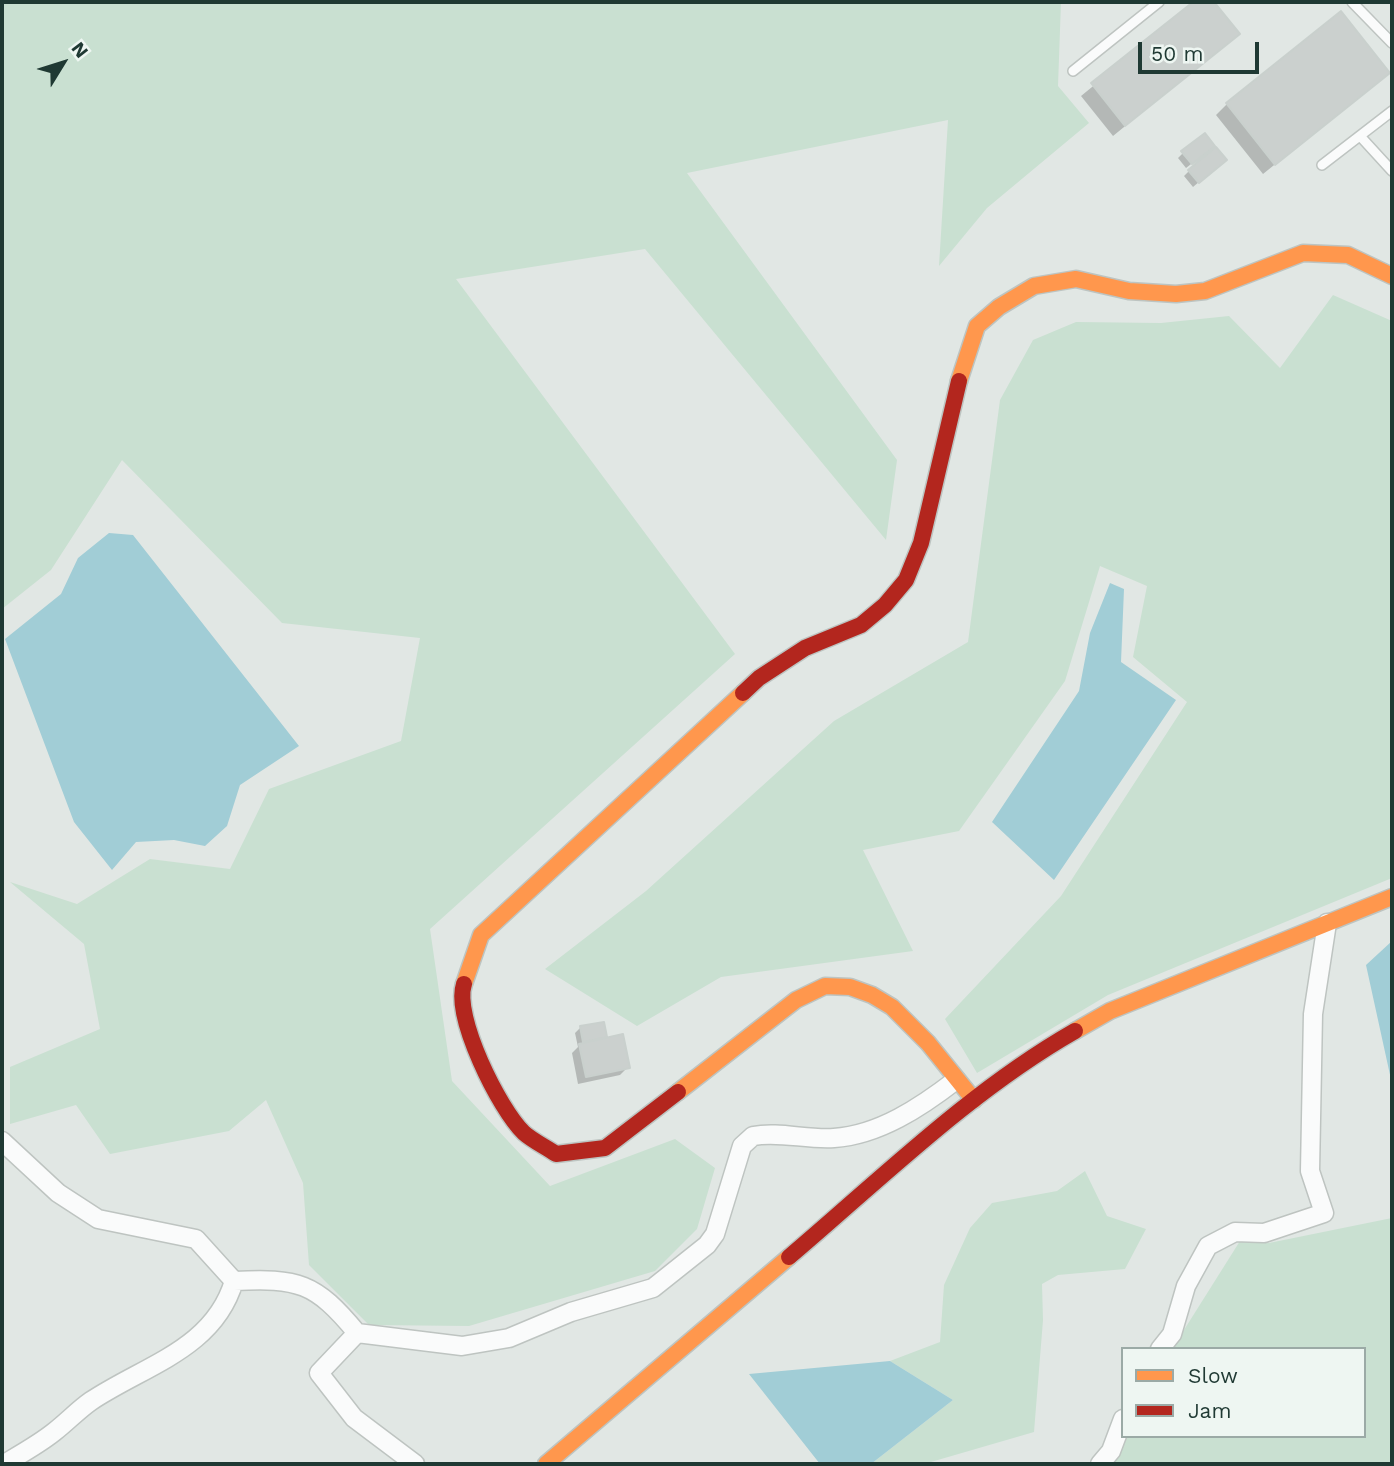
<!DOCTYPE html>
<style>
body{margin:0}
#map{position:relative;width:1394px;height:1466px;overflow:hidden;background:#e1e7e4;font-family:"Work Sans",sans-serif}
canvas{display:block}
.frame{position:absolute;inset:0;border:4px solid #1f3933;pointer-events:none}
.legend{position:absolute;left:1121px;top:1347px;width:245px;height:91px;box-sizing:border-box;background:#eef6f2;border:2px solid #9baaa6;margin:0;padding:9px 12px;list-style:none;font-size:21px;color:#1f3933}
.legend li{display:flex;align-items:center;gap:14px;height:35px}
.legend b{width:35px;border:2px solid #9baaa6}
.north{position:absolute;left:28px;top:28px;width:70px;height:70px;-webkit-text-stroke:5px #eef6f2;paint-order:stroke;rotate:52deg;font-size:19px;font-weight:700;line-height:28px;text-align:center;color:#1f3933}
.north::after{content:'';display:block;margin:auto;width:24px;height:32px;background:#1f3933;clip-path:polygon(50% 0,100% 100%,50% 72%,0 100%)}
.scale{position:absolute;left:1138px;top:42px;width:121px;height:32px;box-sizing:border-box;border:4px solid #1f3933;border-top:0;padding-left:9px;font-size:21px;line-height:24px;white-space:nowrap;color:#1f3933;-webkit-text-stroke:5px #eef6f2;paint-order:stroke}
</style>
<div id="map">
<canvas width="1394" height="1466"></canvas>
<div class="frame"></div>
<ul class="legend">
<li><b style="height:9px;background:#ff974d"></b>Slow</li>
<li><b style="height:9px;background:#b3261e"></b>Jam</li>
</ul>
<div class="north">N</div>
<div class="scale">50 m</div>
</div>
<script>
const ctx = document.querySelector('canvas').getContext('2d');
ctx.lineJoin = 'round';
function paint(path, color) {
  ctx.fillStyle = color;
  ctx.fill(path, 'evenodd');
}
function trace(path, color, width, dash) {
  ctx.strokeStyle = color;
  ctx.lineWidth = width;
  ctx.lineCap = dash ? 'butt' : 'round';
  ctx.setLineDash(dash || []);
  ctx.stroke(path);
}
const green = new Path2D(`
 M2 2H1061L1058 86 1089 123 987 208 939 266 948 120 687 173 897 460 886 540 645 249 456 279 735 654 430 929 452 1081 550 1186 675 1139 715 1168 697 1229 655 1271 469 1326 369 1325 309 1265 303 1183 266 1100 229 1131 110 1154 76 1105 10 1124V1067L100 1029 84 944 10 882 77 904 150 859 230 869 269 789 401 741 420 638 282 623 122 460 51 570 2 609Z
 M1333 295 1392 321V878L1108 995 977 1073 945 1019 1061 896 1187 702 1133 657 1147 586 1100 566 1065 681 959 831 863 850 913 951 721 977 637 1026 545 969 646 891 834 721 968 642 1000 400 1033 340 1076 322 1161 323 1229 316 1280 368Z
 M1085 1171 1107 1216 1146 1229 1125 1269 1058 1275 1042 1284 1043 1320 1034 1432 924 1464H871L953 1400 890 1361 940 1342 944 1285 970 1228 992 1203 1057 1191Z
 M1392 1218V1464H1104L1123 1436H1364V1349H1172L1240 1241 1269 1243Z`);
const water = new Path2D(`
 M109 533 133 535 299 746 240 785 227 826 205 846 174 840 136 842 112 870 74 822 5 639 61 594 78 558Z
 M1110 583 1124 589 1121 662 1176 700 1054 880 992 822 1079 691 1090 633Z
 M1392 941V1084L1366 965Z
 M890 1361 953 1400 871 1464H820L749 1374Z`);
const shadow = new Path2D(`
 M1196 2H1212L1238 34 1113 136 1081 96Z
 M1388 73 1263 174 1216 115 1227 104Z
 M1208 151 1186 168 1178 158 1183 153Z
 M1219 165 1193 187 1184 176 1189 171Z
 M580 1028 605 1036 600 1041 628 1067 620 1075 578 1084 572 1053 578 1047 575 1033Z`);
const building = new Path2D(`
 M1193 2H1214L1240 34 1125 126 1091 83Z
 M1341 11 1390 73 1275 165 1226 103Z
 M1205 133 1215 146 1192 164 1181 151Z
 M1216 147 1227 160 1199 183 1188 170Z
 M604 1022 607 1037 583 1042 580 1026Z
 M623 1034 630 1068 586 1077 579 1044Z`);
const lane = new Path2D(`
 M1352 2 1392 43
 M1073 71 1159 2
 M1360 136 1392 171
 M1322 165 1392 111`);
const street = new Path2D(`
 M2 1141 58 1193 98 1219 196 1239 234 1281C298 1278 315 1282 357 1333L462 1346 509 1338 571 1312 653 1288 707 1245 715 1234 742 1146 753 1136C779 1131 807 1140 834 1138 879 1135 921 1107 956 1080
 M357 1333 319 1373 354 1418 415 1464
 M1160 1349 1172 1334 1186 1286 1208 1246 1235 1232 1264 1233 1324 1213 1310 1171 1313 1014 1327 923
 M4 1464C21 1454 39 1444 54 1432 67 1422 78 1410 91 1401 145 1365 214 1349 234 1281
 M1100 1464 1111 1451 1123 1419`);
const slow = new Path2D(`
 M959 381 977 326 999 307 1034 286 1076 279 1129 291 1176 294 1205 291 1303 253 1348 255 1392 276
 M464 984 481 935 743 693
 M1075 1031 1110 1011 1392 897
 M678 1092 796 1000 825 986 850 987 872 995 892 1007 928 1043 974 1100
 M546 1464 789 1257`);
const jam = new Path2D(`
 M743 693 759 678 805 648 861 625 885 605 906 580 921 543 959 381
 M464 984C453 1016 499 1109 524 1133 533 1141 546 1147 556 1154L605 1148 678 1092
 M789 1257C881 1179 970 1091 1075 1031`);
paint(green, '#c9e0d1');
paint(water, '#a1cdd6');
paint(shadow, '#0003');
paint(building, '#cbd0ce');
trace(building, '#c9d0cd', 2);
trace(lane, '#bec4c1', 12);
trace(street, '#bec4c1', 21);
trace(slow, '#bdc4c1', 19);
trace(jam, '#bdc4c1', 19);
trace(lane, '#fafbfb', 9);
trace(street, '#fafbfb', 18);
trace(slow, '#ff974d', 16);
trace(jam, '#b3261e', 16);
</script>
